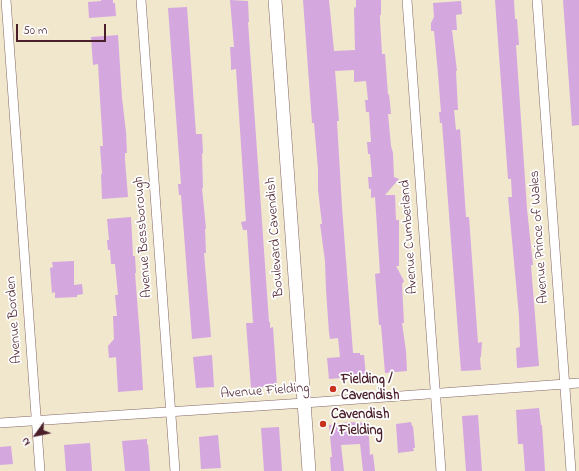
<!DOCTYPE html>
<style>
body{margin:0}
#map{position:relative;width:579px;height:471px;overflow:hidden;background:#f0e7cd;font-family:"Indie Flower",sans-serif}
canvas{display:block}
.north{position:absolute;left:16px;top:415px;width:40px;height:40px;-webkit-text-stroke:3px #fff;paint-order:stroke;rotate:237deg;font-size:11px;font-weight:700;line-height:16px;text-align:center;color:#4a1f2b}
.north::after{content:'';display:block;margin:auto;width:14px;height:18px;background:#4a1f2b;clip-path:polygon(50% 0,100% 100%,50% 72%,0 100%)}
.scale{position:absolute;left:16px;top:24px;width:90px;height:18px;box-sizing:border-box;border:2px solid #4a1f2b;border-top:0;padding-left:5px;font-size:12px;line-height:14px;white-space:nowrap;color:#4a1f2b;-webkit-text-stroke:3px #fff;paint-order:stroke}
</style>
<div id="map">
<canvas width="579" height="471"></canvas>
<div class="north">N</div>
<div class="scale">50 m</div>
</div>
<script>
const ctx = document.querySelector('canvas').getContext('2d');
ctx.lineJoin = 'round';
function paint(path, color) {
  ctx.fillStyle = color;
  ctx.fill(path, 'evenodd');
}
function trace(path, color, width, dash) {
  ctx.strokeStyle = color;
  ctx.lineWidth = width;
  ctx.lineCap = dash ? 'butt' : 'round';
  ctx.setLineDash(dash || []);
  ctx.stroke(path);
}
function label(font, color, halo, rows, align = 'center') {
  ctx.font = font + ' "Indie Flower",sans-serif';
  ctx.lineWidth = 3.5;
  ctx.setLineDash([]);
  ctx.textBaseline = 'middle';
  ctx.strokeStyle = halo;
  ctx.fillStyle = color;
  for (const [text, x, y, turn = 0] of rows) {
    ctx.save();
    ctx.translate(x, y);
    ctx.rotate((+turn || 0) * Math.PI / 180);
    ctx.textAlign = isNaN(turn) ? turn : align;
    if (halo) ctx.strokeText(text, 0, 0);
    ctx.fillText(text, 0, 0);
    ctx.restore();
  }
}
const building = new Path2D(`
 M101 0H113V3H115L116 16 89 18 88 2 101 1Z
 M230 0 248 1 249 22H248L269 322H270V328L273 327 277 386 251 388 246 323H253L247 230H243L241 222 246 221 236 69 231 70V63L230 47H234Z
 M303 0H329L334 51 355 50 354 8 356 7V0H381V15H380V20L382 54H385L388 95 389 94 391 114H388L391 146 393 153 394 177 399 179 385 195H395L396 220H399V266H396L404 281 402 284 404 323H402L406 351 407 371 385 373 381 325H379L375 274 380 273 375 197 371 198V189H369L368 177H372L370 154H368L367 142H371L369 112H366L365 100H368L366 81 354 82V70L335 71 339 121H337L342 207 353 353H360V355H364L366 376 329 379 327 358 340 357 338 338 330 339 329 333 326 290 325 261 320 224H322L318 190V169L314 123H312Z
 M495 0H514L515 19H517L519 45H516L527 209 533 265H531L539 366 517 368 516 348 520 347 519 316 508 197H512L511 179H508Z
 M563 0H579V125L572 126Z
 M461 1 462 14 456 15 457 30H452L457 71H456V72L458 110H454L456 130 460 129 466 217H469L478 343 482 342 481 356 480 358 481 370 461 371 442 123H440L439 112H441L438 74 434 31H431V23L434 17 433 3Z
 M187 7 196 134H202L203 153 202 154 203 188H202L206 229H205L206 253H204L211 337 192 339 181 195H179L178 184H181L168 8Z
 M118 35 122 98 126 132 127 153H125V160L128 197 102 199 101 174H102L100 146H103L100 99 98 64 93 65 91 37Z
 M131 217 133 256H135L136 273H135L140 338 143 390 118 392 116 357 109 358 108 346 114 339 113 316H117L115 295H118L115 264H111L110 250H108L107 240H109L107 219Z
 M74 261V285L82 284 83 294 77 295V297L55 298V292L52 293 50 268 53 267 52 262Z
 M212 355 214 387 196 388 193 357Z
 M539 408 541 425H542L545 471H525L523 444H518L516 410Z
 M478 415 482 471H466L462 416Z
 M349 422 368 423 370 455 373 454 375 471H363L360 444 341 445 344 471H331L330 457H332L329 425Z
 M411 422 412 426H413L415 448H413L414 451 398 453 396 424Z
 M279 427 282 471H264L261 428Z
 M218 435 221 468 201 469 199 437Z
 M147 439V445L148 444 150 471H125L122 441Z
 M90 443 92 471H66L64 445Z
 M11 446 13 464 0 465V447Z`);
const minor = new Path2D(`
 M6 0 40 471
 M141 0 175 471
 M407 0 441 471
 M537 0 571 471
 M0 423 304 403 579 383`);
const secondary = new Path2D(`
 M275 0 309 471`);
const markers = [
 [333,389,4,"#c8321e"],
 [323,424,4,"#c8321e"]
];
const streetNames = [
 ["Avenue Bessborough",144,237,-94],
 ["Boulevard Cavendish",276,237,-94],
 ["Avenue Cumberland",410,237,-94],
 ["Avenue Prince of Wales",540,237,-94],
 ["Avenue Borden",15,320,-94],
 ["Avenue Fielding",265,392,-4]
];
const poiNames = [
 ["Fielding /",341,381],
 ["Cavendish",341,397],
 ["Cavendish",331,416],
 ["/ Fielding",331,432]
];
paint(building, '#d5a7df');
trace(minor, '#846564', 10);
trace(secondary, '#846564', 14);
trace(minor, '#fff', 9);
trace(secondary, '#fff', 13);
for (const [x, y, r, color] of markers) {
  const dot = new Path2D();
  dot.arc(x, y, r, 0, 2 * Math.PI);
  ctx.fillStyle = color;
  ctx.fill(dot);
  trace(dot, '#fff', 1.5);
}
label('14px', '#4a1f2b', '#fff', streetNames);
label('bold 14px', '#4a1f2b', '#fff', poiNames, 'left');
</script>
